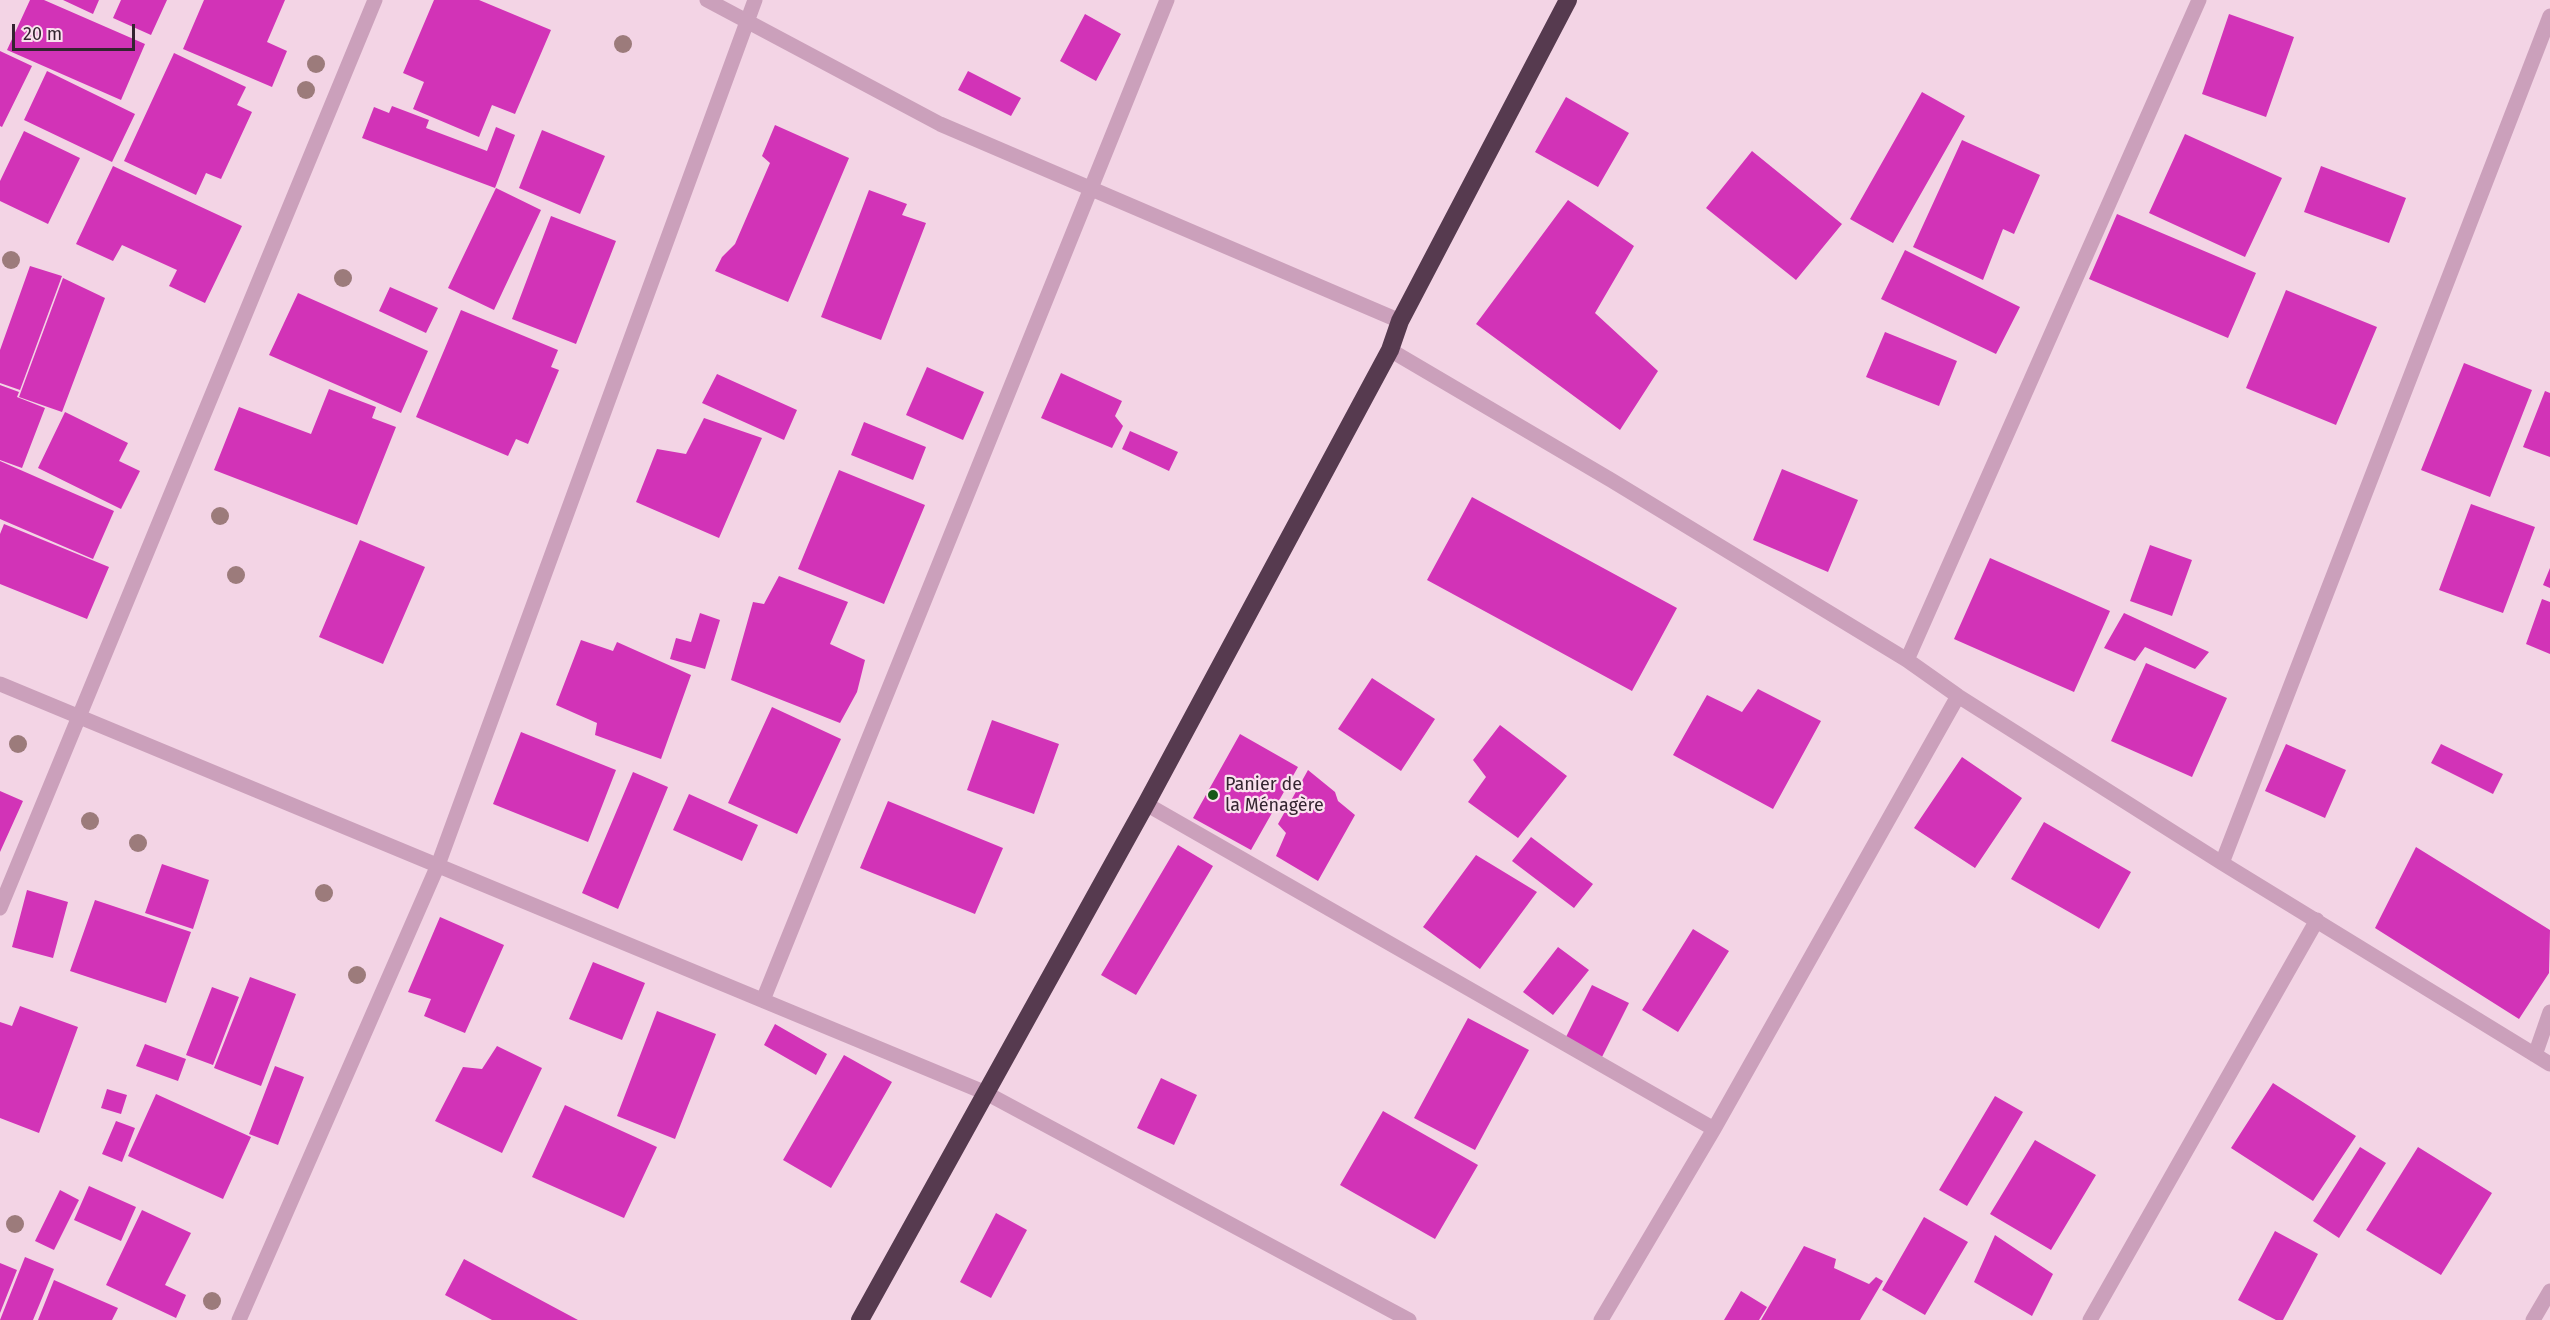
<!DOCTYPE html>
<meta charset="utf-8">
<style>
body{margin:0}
#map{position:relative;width:2550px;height:1320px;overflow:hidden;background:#f3d4e5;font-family:"Fira Sans",sans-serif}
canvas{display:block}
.scale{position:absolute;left:12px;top:24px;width:123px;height:27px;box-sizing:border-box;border:3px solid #342430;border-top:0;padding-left:8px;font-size:18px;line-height:21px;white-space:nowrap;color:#342430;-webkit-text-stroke:4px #fae1ee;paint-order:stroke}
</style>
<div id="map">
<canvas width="2550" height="1320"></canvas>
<div class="scale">20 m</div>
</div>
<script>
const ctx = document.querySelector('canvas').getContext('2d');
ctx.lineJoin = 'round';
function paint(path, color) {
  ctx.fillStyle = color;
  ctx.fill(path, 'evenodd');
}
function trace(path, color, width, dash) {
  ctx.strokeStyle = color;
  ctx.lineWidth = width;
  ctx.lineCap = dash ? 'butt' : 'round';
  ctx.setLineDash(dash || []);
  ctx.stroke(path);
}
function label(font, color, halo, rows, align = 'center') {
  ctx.font = font + ' "Fira Sans",sans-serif';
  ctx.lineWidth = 4.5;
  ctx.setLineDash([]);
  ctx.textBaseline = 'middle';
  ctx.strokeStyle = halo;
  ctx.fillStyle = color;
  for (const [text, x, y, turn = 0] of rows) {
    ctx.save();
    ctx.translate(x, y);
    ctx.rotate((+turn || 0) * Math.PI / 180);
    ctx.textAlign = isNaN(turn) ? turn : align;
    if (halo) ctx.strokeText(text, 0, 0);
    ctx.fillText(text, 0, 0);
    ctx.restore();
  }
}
const building = new Path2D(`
 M30 0H44L145 44 121 100 7 50Z
 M63 0H99L93 14Z
 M121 0H167L151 35 113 18Z
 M204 0H285L267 42 287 51 272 87 183 49Z
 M434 0H479L551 30 515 114 492 105 479 137 413 109 424 82 403 73Z
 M1085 14 1121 34 1096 81 1060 61Z
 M2229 14 2294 37 2266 117 2202 94Z
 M0 51 32 66 2 127 0 126Z
 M174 53 246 87 237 105 252 112 221 179 206 173 196 195 124 161Z
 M47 71 135 114 112 162 24 120Z
 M968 71 1021 98 1011 116 958 90Z
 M1922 92 1965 116 1893 243 1850 219Z
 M1566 97 1629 133 1598 187 1535 152Z
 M392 106 429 120 426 128 487 151 496 127 515 135 495 188 362 138 374 107 389 113Z
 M775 125 849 158 788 302 715 271 722 257 735 244 770 163 762 156Z
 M542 130 605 156 580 214 519 188Z
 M24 131 80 158 48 224 0 201V181Z
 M2185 134 2282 178 2245 257 2149 213Z
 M1962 140 2040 175 2014 234 2003 229 1983 280 1913 247Z
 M1752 151 1842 224 1796 280 1706 208Z
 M113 166 242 226 205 303 169 286 177 270 122 245 113 261 76 244Z
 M2321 166 2406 198 2389 243 2304 212Z
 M496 188 541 210 494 310 448 288Z
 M869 190 907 204 902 215 926 223 881 340 821 317Z
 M1568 200 1634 246 1595 313 1658 371 1620 430 1476 324Z
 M2117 214 2256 273 2228 338 2089 279Z
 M551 216 616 241 576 344 512 319Z
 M1905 250 2020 307 1996 354 1881 299Z
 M30 266 62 276 20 390 0 383V350Z
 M63 278 105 298 62 412 19 397Z
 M390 287 438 308 426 333 379 311Z
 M2286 290 2377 327 2336 425 2246 388Z
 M298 293 428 351 401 413 269 355Z
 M461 310 558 350 551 367 559 370 528 444 516 439 508 456 416 417Z
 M1885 332 1957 361 1939 406 1866 377Z
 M2464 363 2532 390 2490 497 2421 470Z
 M927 367 984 392 963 440 906 415Z
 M1061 373 1122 401 1115 416 1123 426 1112 448 1041 418Z
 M717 374 797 410 784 440 702 403Z
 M0 385 19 392 17 397 45 408 22 468 0 460Z
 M329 389 376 407 372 418 396 427 357 525 214 470 239 407 311 434Z
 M2545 391 2550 393V457L2523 447Z
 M65 412 128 443 119 461 140 471 121 509 38 468Z
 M704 418 762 438 719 538 636 502 657 449 686 454Z
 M864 422 926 447 913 480 851 455Z
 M1130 431 1178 452 1169 471 1122 449Z
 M0 461 114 511 93 559 0 519Z
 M1782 469 1858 500 1828 572 1753 540Z
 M839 470 925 505 884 604 798 569Z
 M1472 497 1677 608 1632 691 1427 580Z
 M2471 504 2535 527 2503 613 2439 590Z
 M4 524 109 567 87 619 0 584V534Z
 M360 540 425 567 383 664 319 637Z
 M2150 545 2192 560 2172 616 2130 601Z
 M1990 558 2110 611 2074 692 1954 639Z
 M2550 568V588L2543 585Z
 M779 576 848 602 830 644 865 660 857 692 840 723 731 680 753 602 764 604Z
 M2542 599 2550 602V654L2526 644Z
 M700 613 720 620 705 669 670 659 676 638 691 642Z
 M2124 613 2209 652 2195 669 2145 647 2135 661 2104 648Z
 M581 640 613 651 617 642 691 675 661 759 595 735 597 723 556 705Z
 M2146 663 2227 698 2192 777 2111 741Z
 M1372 678 1435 719 1401 771 1338 729Z
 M1758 689 1821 721 1773 809 1673 755 1707 695 1742 712Z
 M772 707 841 739 797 834 728 803Z
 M992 720 1059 744 1034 814 967 790Z
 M1500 725 1567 776 1518 838 1468 802 1486 777 1473 760Z
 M521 732 616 770 588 842 493 804Z
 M1240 734 1298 767 1251 850 1193 818Z
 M2286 744 2346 770 2325 818 2265 791Z
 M2441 744 2503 774 2493 794 2431 763Z
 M1962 757 2022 798 1975 868 1914 828Z
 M1308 770 1335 792 1338 801 1355 815 1318 881 1276 856 1286 833 1278 824Z
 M633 772 668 787 618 909 582 893Z
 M0 791 23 801 0 852Z
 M689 794 758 825 742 861 673 830Z
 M888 801 1003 848 975 914 860 868Z
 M2044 822 2131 872 2099 929 2011 879Z
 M1531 837 1593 884 1574 908 1512 861Z
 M1178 845 1213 866 1136 995 1101 975Z
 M2416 847 2550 930 2549 973 2519 1019 2375 928Z
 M1476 855 1537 892 1480 969 1423 927Z
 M162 864 209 880 193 929 145 913Z
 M27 890 68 902 53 958 12 947Z
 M95 900 191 932 166 1003 70 971Z
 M440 917 504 945 465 1033 424 1016 431 999 408 992Z
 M1693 929 1729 951 1678 1032 1642 1010Z
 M1558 947 1589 970 1553 1015 1523 992Z
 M593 962 645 983 622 1040 569 1019Z
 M250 977 296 994 261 1086 214 1068Z
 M1592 985 1629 1003 1601 1059 1564 1041Z
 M212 987 239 997 213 1065 186 1055Z
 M20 1006 78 1027 39 1133 0 1118V1022L12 1026Z
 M657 1011 716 1034 675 1139 617 1116Z
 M1468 1018 1529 1050 1475 1150 1414 1118Z
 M775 1024 827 1054 816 1075 764 1045Z
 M145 1044 186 1059 178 1081 136 1066Z
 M497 1046 542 1068 502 1153 435 1121 463 1067 482 1069Z
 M844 1055 892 1082 831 1188 783 1160Z
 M275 1066 304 1077 278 1145 249 1134Z
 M1161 1078 1197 1095 1174 1145 1137 1128Z
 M2273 1083 2356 1136 2313 1201 2231 1148Z
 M107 1089 127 1095 121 1114 101 1108Z
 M156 1094 251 1137 223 1199 128 1156Z
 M1995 1096 2023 1112 1967 1206 1939 1190Z
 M565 1105 657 1147 624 1218 532 1177Z
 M1383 1111 1478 1165 1435 1239 1340 1185Z
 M116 1121 135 1128 122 1162 102 1154Z
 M2035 1140 2096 1175 2051 1250 1990 1214Z
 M2360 1147 2386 1163 2339 1238 2313 1221Z
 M2418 1147 2492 1193 2441 1275 2366 1230Z
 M89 1186 136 1207 121 1241 74 1220Z
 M60 1190 79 1200 54 1250 35 1241Z
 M142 1210 191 1233 165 1285 186 1295 176 1318 106 1285Z
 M996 1213 1027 1230 991 1298 960 1282Z
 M1924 1217 1968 1242 1925 1315 1882 1290Z
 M2275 1231 2318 1254 2283 1320H2276L2238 1300Z
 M1995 1235 2053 1274 2032 1316 1974 1282Z
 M1804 1246 1836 1259 1834 1268 1869 1284 1876 1277 1883 1281 1860 1320H1761Z
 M25 1257 54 1269 33 1320H0Z
 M464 1259 578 1320H492L445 1295Z
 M0 1263 17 1270 0 1313Z
 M54 1280 118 1308 112 1320H38Z
 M1741 1291 1767 1307 1759 1320H1724Z`);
const street = new Path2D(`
 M707 0 940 124 1400 321
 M1390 350 1611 480 1907 660 1958 696 2222 863 2550 1064
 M1907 660 2199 0
 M0 684 986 1093 1409 1320
 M1146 804 1714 1129
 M2222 863 2550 16
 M0 908 375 0
 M763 1000 1167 0
 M2535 1055 2550 1012
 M239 1320 438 865 755 0
 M1601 1320 1714 1129 1958 696
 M2090 1320 2317 920
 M2533 1320 2550 1291`);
const highway = new Path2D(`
 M860 1320 1146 804 1390 350 1400 321 1568 0`);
const trees = [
 [623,44],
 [316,64],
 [306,90],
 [11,260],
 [343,278],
 [220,516],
 [236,575],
 [18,744],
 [90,821],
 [138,843],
 [324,893],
 [357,975],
 [15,1224],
 [212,1301]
];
const markers = [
 [1213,795,6,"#165916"]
];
const poiNames = [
 ["Panier de",1225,785],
 ["la Ménagère",1225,806]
];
paint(building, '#d233b7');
trace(street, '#cba0bb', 15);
trace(highway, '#563a4f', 18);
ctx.fillStyle = '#9c7b7b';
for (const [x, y] of trees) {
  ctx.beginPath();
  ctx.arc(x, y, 9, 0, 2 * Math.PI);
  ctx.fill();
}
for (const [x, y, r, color] of markers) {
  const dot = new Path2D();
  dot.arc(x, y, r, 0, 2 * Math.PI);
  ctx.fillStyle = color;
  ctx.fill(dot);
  trace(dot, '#fae1ee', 2);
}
label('18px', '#342430', '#fae1ee', poiNames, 'left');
</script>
